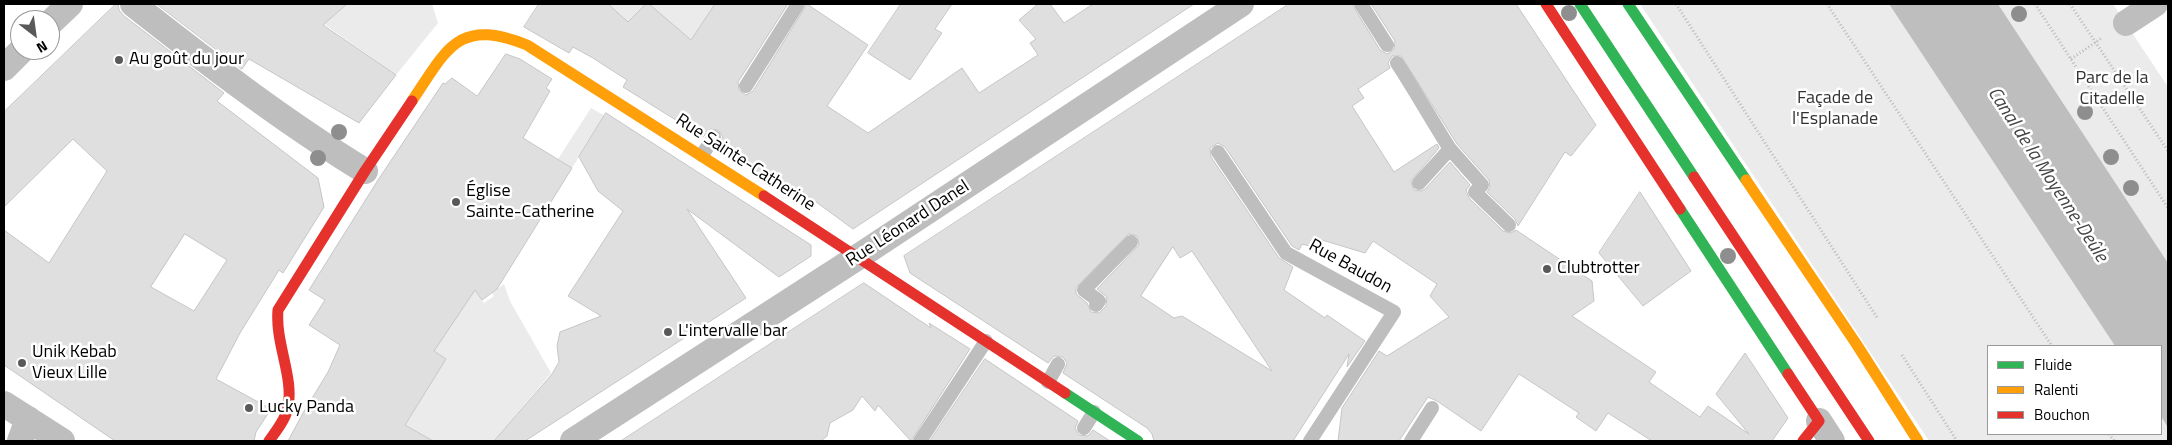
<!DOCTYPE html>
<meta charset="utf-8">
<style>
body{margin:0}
#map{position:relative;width:2172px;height:445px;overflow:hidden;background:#fff;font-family:"Titillium Web",sans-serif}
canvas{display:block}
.frame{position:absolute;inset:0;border:5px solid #000;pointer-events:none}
.legend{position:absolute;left:1987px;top:345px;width:175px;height:90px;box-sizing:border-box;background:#fff;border:1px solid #999;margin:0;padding:6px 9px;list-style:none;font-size:15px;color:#000}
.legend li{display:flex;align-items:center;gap:10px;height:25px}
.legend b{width:25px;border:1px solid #999}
.north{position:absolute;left:10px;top:10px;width:50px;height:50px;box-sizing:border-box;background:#fff;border:1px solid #999;border-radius:50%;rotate:150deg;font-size:14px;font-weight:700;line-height:20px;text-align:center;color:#000}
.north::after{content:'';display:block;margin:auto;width:18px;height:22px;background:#595959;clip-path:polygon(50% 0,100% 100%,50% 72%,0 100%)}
</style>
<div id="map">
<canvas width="2172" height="445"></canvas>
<div class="frame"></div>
<ul class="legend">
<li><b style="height:6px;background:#30b455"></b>Fluide</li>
<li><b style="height:6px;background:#ff9f0a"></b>Ralenti</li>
<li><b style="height:6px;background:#e5322d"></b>Bouchon</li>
</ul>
<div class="north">N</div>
</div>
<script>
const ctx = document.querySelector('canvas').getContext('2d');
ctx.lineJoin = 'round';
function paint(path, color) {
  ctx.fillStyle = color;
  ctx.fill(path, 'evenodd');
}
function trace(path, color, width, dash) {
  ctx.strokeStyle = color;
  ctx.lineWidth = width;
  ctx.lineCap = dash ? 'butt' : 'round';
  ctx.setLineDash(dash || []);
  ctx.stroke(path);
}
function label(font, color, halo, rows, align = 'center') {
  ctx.font = font + ' "Titillium Web",sans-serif';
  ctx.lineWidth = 5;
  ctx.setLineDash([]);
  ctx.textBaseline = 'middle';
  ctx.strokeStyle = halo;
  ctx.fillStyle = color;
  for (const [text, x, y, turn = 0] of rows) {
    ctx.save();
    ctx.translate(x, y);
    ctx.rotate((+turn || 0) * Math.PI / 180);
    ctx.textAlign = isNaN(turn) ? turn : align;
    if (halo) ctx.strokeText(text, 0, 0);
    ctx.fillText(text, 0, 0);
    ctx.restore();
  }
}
const green = new Path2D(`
 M347 4H432L438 23 396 75 324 24Z
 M608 4H646L628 22Z
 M649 4H715L691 40Z
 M1640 4H1889L2115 346H1988V434H2161V416L2168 428V441H1929Z
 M1998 4H2113L2168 87V263Z
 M591 108 605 116 572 168 558 159Z
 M504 284 510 301 551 373 494 441H433L405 425 446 359 428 347 452 324 454 321 451 318 474 289 484 303 494 296 492 293Z`);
const water = new Path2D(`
 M1889 4H1998L2168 263V428L2161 416V346H2115Z`);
const building = new Path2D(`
 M116 4H118L119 10 124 16 224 93 217 101 318 178 324 207 283 273 279 270 240 333 216 379 271 409 256 432 254 441H115L4 365V230L49 263 107 171 73 139 4 207V112ZM185 234 227 260 194 311 151 287Z
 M157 4H347L323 25 396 75 359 123 249 59 242 69Z
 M539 4H608L628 22 646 4H649L691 40 715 4H788L738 82 739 90 746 95 753 91 807 4 868 45 827 106 868 133 962 68 979 93 1038 55 1030 43 1036 39 1019 20 1038 4H1050L1064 23 1093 4H1194L853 229 812 199 811 208 718 147 723 137 718 130 710 129 703 137 623 87 627 80 593 58 573 47 569 53 524 27Z
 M901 4H952L935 29 942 33 910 80 868 53Z
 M1289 4H1352L1380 50 1387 54 1394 49 1395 41 1371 4H1516L1596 125 1571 156 1565 152 1518 226 1515 219 1487 192 1490 187 1489 180 1457 144 1401 56H1392L1388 63 1390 68 1358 89 1364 98 1352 106 1394 172 1437 144 1439 148 1411 181 1414 190 1421 191 1425 189 1450 162 1470 185 1466 190 1469 198 1503 231 1511 233 1516 230 1592 281 1594 301 1572 316 1656 372 1649 382 1700 417 1708 406 1749 434 1716 394 1745 353 1788 418 1772 441H1652L1608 413 1596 431 1576 417 1579 413 1519 374 1481 431 1437 401 1428 397 1399 441H1338L1342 408 1379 351 1387 356 1449 317 1430 296 1437 284 1373 241 1365 253 1322 240 1313 247 1302 244 1299 250 1292 246 1225 147 1218 143 1210 148 1211 157 1279 258 1293 267 1284 290 1325 318 1327 315 1365 341 1347 367 1349 354 1293 441H1154L1152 434 1147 428 1063 373 1067 363 1063 357 1054 356 1048 363 910 273 904 256ZM1129 234 1137 236 1139 245 1097 289 1107 297 1106 306 1099 313 1091 312 1087 303 1076 294V288ZM1173 247 1180 258 1192 251 1272 371 1182 316 1174 318 1141 296Z
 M506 54 520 59 552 79 546 88 550 91 523 138 572 168 497 289 482 300 475 290 434 351 446 359 405 425 433 441H288L303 413 328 372 340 345 309 325 325 300 309 290 378 180 443 83 445 84 452 78 477 96Z
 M606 113 811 245V256L779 277 687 209 746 298 525 441H494L552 374 559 362 557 346 560 332 601 316 568 296 623 211 598 191 579 157Z
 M1640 192 1691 271 1643 306 1599 253Z
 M864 283 931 328 929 323 970 349 911 441 878 405 875 411 862 396 853 410 830 423 827 436 821 441H621Z
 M985 359 1078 421 1075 428 1079 435 1088 436 1093 430 1110 441H930Z`);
const path = new Path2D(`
 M1676 4 1878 319
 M1827 4 2052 346
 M2035 4 2168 208
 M2070 4 2168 151
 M2071 59 2102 38
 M1902 355 1957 441
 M2109 434 2114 441`);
const lane = new Path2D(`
 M1361 4 1387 45
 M1397 63C1416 92 1432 121 1450 149L1419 183
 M746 86 798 4
 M1450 149 1482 185 1475 192 1509 225
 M1218 152 1286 253 1394 312 1310 441
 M702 155 714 137
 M1096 305 1099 301 1084 290 1131 242
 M1048 382 1058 364
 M1084 428 1094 412
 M920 441 986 341
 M1411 441 1432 408`);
const street = new Path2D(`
 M133 4C208 63 283 121 365 171
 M50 23 70 4
 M2126 23 2155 4
 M4 68 22 50
 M4 404 62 441
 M1819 421 1832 441
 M20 441 28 419
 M573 441 858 257 1241 4`);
const fast = new Path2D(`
 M1580 4 1694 177
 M1628 4 1746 180
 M1680 209 1788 374
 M1065 393 1138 441`);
const slow = new Path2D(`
 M412 101C447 49 458 17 527 45L764 196
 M1746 180 1857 345 1918 441`);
const jam = new Path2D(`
 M1546 4 1680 209
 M1694 177 1869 441
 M764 196 1065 393
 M1788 374 1819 421 1803 441
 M269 441C276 431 286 419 288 407 294 377 275 343 278 310L365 171 412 101`);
const trees = [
 [1569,13],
 [2019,14],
 [2085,112],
 [339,132],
 [2111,157],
 [318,158],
 [2131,188],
 [1728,256]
];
const markers = [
 [119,60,5,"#595959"],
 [456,202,5,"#595959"],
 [1547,269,5,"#595959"],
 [668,332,5,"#595959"],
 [22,363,5,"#595959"],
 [249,408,5,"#595959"]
];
const poiNames = [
 ["Au goût du jour",129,60],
 ["Église",466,192],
 ["Sainte-Catherine",466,213],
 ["Clubtrotter",1557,269],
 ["L'intervalle bar",678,332],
 ["Unik Kebab",32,353],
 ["Vieux Lille",32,374],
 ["Lucky Panda",259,408]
];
const parkNames = [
 ["Parc de la",2112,79],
 ["Citadelle",2112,100],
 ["Façade de",1835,99],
 ["l'Esplanade",1835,120]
];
const streetNames = [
 ["Rue Sainte-Catherine",745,163,33],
 ["Rue Léonard Danel",908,224,-33],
 ["Rue Baudon",1350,267,29]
];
const waterNames = [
 ["Canal de la Moyenne-Deûle",2047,175,57]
];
paint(green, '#ebebeb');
paint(water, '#bebebe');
paint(building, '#dfdfdf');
trace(building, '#c6c6c6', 1);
trace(path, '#b9b9b9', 3, [1, 2.5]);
trace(lane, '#bebebe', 14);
trace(street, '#bebebe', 26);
trace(fast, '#30b455', 11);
trace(slow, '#ff9f0a', 11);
trace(jam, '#e5322d', 11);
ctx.fillStyle = '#8e8e8e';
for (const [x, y] of trees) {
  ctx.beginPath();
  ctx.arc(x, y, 8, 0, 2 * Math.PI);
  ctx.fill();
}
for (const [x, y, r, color] of markers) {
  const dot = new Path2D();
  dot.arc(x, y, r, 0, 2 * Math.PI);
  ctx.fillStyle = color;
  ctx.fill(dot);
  trace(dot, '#fff', 2);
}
label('18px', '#000', '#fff', poiNames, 'left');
label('18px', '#323232', '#fff', parkNames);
label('18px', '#000', '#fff', streetNames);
label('italic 19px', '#434343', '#fff', waterNames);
</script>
